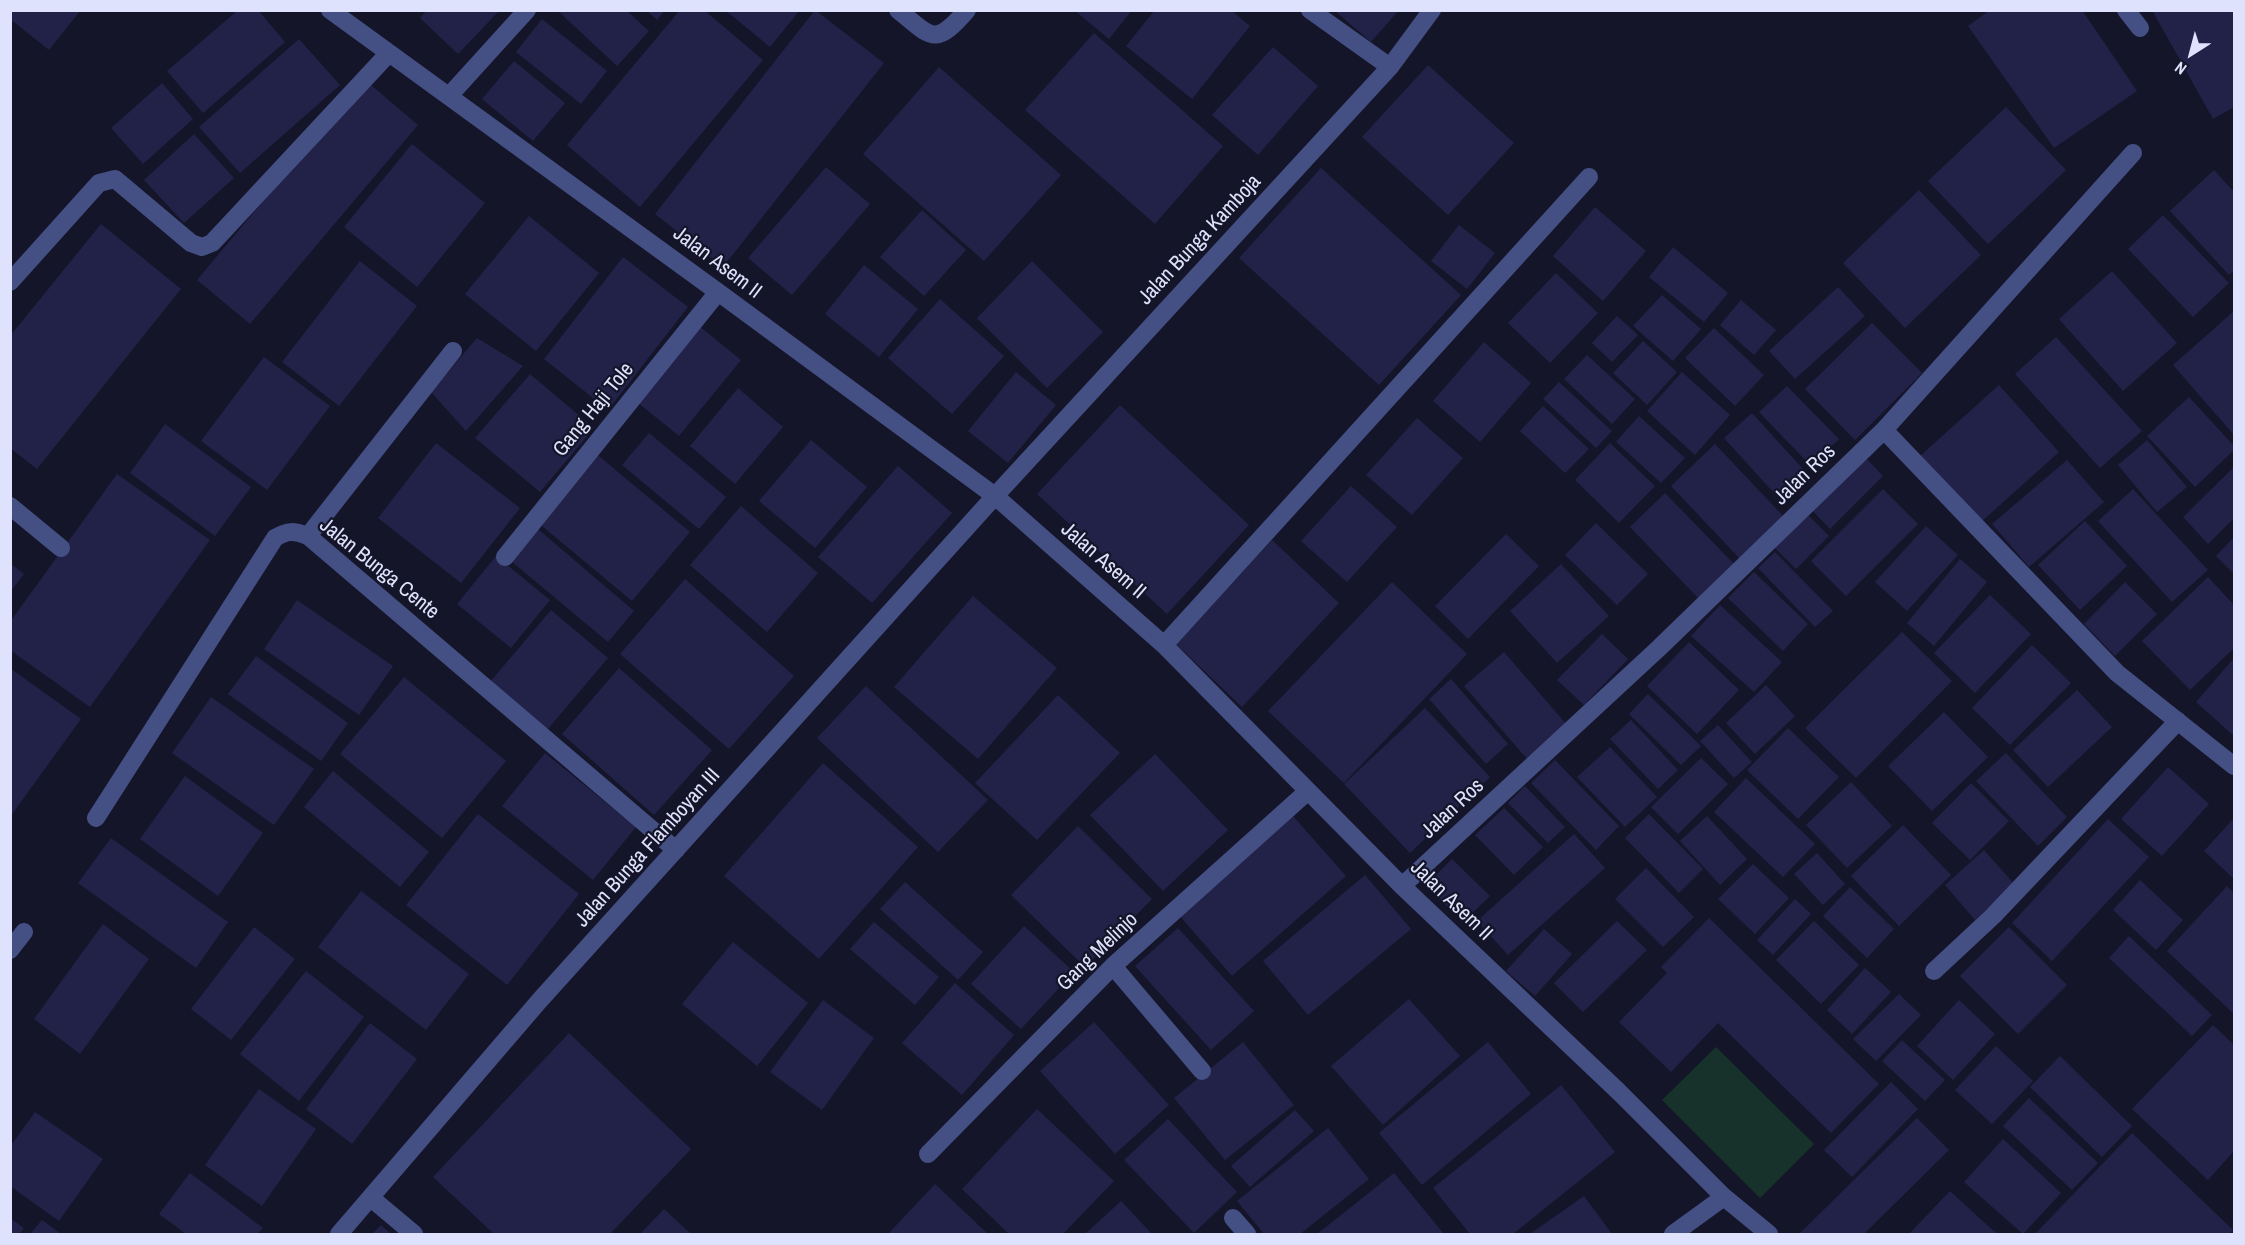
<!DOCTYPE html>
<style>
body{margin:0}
#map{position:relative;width:2245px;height:1245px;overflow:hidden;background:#141529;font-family:"Archivo Narrow",sans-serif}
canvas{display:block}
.frame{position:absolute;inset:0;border:12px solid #dfe2fc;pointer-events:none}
.north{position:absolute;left:2161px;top:24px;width:60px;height:60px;-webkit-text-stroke:4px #141529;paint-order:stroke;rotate:216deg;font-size:16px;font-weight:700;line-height:24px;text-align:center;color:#dfe2fc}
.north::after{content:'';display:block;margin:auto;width:21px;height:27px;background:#dfe2fc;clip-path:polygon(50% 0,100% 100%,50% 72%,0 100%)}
</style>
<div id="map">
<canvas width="2245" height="1245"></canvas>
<div class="frame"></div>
<div class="north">N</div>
</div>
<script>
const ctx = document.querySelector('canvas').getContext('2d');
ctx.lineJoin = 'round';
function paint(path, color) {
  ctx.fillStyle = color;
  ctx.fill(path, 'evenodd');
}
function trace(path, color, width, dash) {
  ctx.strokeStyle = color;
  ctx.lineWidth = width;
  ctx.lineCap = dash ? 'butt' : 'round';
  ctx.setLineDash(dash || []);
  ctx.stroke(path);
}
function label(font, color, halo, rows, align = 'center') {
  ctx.font = font + ' "Archivo Narrow",sans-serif';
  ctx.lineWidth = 4.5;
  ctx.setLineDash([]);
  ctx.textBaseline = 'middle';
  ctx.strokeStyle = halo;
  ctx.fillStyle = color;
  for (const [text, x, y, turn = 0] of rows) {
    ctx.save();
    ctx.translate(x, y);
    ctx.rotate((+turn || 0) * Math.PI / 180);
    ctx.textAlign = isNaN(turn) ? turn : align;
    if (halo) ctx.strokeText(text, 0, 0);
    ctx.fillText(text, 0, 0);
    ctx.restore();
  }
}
const green = new Path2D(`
 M1716 1047 1814 1144 1760 1198 1662 1100Z`);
const building = new Path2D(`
 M10 10H81L49 50 10 19Z
 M238 10H258L285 42 203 113 167 71Z
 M427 10H500L458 54 420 18Z
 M557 10H626L649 31 617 66Z
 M646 10H665L657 20Z
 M680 10H704L763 60 640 207 567 145Z
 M725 10H800L770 47Z
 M815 10 884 63 723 267 655 214Z
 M1074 10H1132L1109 39Z
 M1155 10H1231L1250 26 1192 99 1126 46Z
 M1334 10H1399L1371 42Z
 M1990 10H2082L2137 91 2054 148 1968 26Z
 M2152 10H2234V107L2213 119Z
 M542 19 607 71 581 104 516 52Z
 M1094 33 1223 146 1155 224 1025 110Z
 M299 39 340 85 240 173 199 127Z
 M1273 47 1318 86 1258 155 1212 115Z
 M514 61 565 103 533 141 482 99Z
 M1428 65 1514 143 1448 215 1362 137Z
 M939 67 1061 175 984 261 863 154Z
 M365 80 418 125 250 324 197 280Z
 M162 83 193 119 143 164 111 128Z
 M2006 107 2066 170 1988 244 1928 181Z
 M194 134 234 178 184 223 144 180Z
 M412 144 485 203 417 287 344 227Z
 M826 167 870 204 792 295 748 258Z
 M1321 168 1461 295 1379 385 1239 258Z
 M2214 170 2234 192V270L2229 275 2170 211Z
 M1919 190 1981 255 1905 328 1843 263Z
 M1595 207 1646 251 1603 301 1553 256Z
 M922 210 966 250 924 296 880 257Z
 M2163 215 2229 283 2193 317 2128 249Z
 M529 216 599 273 536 351 465 294Z
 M101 224 181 289 37 469 10 448V336Z
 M1459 225 1495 253 1467 289 1431 261Z
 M1673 247 1728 293 1704 322 1649 277Z
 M623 257 688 307 608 410 544 359Z
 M360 261 417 306 339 406 282 362Z
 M1032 261 1103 332 1047 388 977 318Z
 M864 265 918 309 879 357 825 314Z
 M2112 271 2177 343 2123 391 2059 319Z
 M1556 273 1598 313 1550 363 1508 323Z
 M1838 287 1865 316 1795 379 1769 351Z
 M1662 295 1701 329 1673 361 1633 326Z
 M940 299 1004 356 952 414 888 358Z
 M1741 300 1776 330 1754 355 1720 325Z
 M2234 311V435L2173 365Z
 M1617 316 1638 335 1612 362 1592 343Z
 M1872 323 1922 373 1855 440 1805 389Z
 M698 325 741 360 679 436 637 402Z
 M1714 328 1764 375 1735 406 1685 358Z
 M2056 337 2142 431 2100 468 2015 374Z
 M477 338 523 366 466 431 431 392Z
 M1643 341 1677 372 1647 405 1613 373Z
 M1484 342 1531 383 1480 442 1433 401Z
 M1587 355 1635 399 1612 424 1564 379Z
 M264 357 330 406 267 490 201 441Z
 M1016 372 1056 405 1008 463 968 431Z
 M1682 372 1730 415 1695 455 1647 411Z
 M530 374 594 428 540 492 475 438Z
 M1559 382 1612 431 1596 448 1543 399Z
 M1999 385 2059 452 1981 522 1920 456Z
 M1787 386 1839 439 1811 466 1759 412Z
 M738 388 783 427 735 484 690 446Z
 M2189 397 2234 446V450L2195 487 2147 436Z
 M1120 405 1249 525 1167 614 1037 494Z
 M1543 406 1589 449 1565 473 1520 431Z
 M1752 413 1812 479 1784 504 1724 438Z
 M1639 416 1685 458 1661 483 1616 442Z
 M1417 418 1463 458 1412 515 1366 475Z
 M165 424 251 487 215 536 130 473Z
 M649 433 726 497 699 529 622 465Z
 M811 440 867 487 815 548 759 501Z
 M2147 440 2187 487 2157 512 2118 465Z
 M436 443 520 508 461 583 378 518Z
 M1610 443 1655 486 1619 523 1575 480Z
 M1715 444 1786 519 1742 561 1671 486Z
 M594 452 690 532 632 601 536 521Z
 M1863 455 1883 476 1830 529 1809 507Z
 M2067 460 2104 502 2029 567 1992 524Z
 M898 466 952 513 872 603 818 557Z
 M2234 467V518L2208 544 2183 517Z
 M117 474 210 540 90 707 10 650V622Z
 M1351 486 1397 527 1347 582 1301 541Z
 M1883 489 1918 524 1846 596 1811 561Z
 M2133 489 2208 570 2172 602 2098 521Z
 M1665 493 1734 564 1698 598 1630 527Z
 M741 506 818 573 767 632 690 565Z
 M1806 513 1829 536 1796 569 1773 546Z
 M2085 521 2127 566 2080 610 2038 565Z
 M1596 523 1648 574 1617 605 1565 555Z
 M1926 526 1958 555 1907 611 1875 582Z
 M538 529 634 611 608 642 511 561Z
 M1506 534 1539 566 1468 639 1435 606Z
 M2234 537V574L2216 556Z
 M1272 540 1339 603 1242 707 1176 644Z
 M1775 552 1833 611 1815 627 1758 568Z
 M496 556 550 600 511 648 457 604Z
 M1960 559 1987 582 1934 646 1907 623Z
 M10 563 24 574 10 592Z
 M1561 564 1609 616 1557 663 1510 611Z
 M1754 572 1808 624 1783 651 1728 598Z
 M2208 577 2234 605V648L2190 690 2142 641Z
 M685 579 794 676 729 749 620 654Z
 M1392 582 1467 654 1344 783 1268 711Z
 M2125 582 2157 614 2115 656 2084 624Z
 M1990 595 2031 634 1975 693 1934 653Z
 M973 596 1057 668 978 759 894 687Z
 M297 600 393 666 359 715 264 649Z
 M1720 605 1782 662 1754 692 1691 636Z
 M551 610 608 658 547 730 490 682Z
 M1902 632 1952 681 1856 778 1805 728Z
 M1602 634 1628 659 1584 705 1557 680Z
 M1689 642 1739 690 1697 734 1647 686Z
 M2032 645 2071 683 2010 745 1972 708Z
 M1504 652 1567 725 1527 759 1464 686Z
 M256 656 348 723 321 761 228 694Z
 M2234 658V736L2196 702Z
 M10 668 81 719 10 817Z
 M619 668 712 750 654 815 562 734Z
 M404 677 506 761 442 838 340 754Z
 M1451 679 1508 744 1486 764 1429 699Z
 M1766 685 1795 716 1755 754 1726 723Z
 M866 686 988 800 938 852 817 738Z
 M2077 690 2112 727 2048 787 2013 750Z
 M1648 694 1701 746 1681 765 1629 714Z
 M1058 695 1120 753 1037 840 975 783Z
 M211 697 314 769 274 825 172 753Z
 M1425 708 1490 777 1410 853 1344 784Z
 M1944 712 1988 757 1932 811 1888 766Z
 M1631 720 1678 770 1658 789 1610 739Z
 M1718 725 1752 762 1734 778 1700 741Z
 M1788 728 1839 777 1798 819 1747 770Z
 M1610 747 1657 797 1625 827 1577 777Z
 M545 753 636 827 593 880 502 806Z
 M2006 753 2067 817 2038 846 1976 781Z
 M1155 754 1228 830 1163 891 1090 815Z
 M1701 758 1728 784 1678 834 1651 807Z
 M1555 760 1619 826 1596 850 1531 783Z
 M823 763 918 847 819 959 724 876Z
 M2168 767 2209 804 2162 856 2121 819Z
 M333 771 429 852 400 887 304 807Z
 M185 776 263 833 218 896 140 839Z
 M1746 778 1815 844 1783 877 1714 812Z
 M1851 782 1892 826 1847 868 1806 825Z
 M1971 783 2009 821 1970 860 1932 823Z
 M1525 786 1565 827 1548 843 1508 803Z
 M1504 808 1543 847 1514 875 1475 835Z
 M478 814 579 894 507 985 406 905Z
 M1649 814 1703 869 1679 893 1625 838Z
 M1293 816 1346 876 1232 976 1179 915Z
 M1707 816 1747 859 1720 885 1680 841Z
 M2234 818V879L2204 851Z
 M2108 819 2149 857 2052 961 2012 923Z
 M1903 825 1951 875 1899 926 1851 876Z
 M1078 826 1152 899 1085 967 1011 895Z
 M1574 834 1605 868 1508 955 1477 921Z
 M111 838 228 922 196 968 78 883Z
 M1984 850 2015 885 1975 920 1945 885Z
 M1817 853 1845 884 1823 905 1794 874Z
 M1452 859 1490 896 1463 922 1426 885Z
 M1753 864 1789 898 1755 934 1718 899Z
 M1646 868 1694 917 1663 947 1615 899Z
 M1365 875 1411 929 1308 1015 1263 961Z
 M2140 880 2183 920 2156 950 2113 910Z
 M905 882 983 952 958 980 880 909Z
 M2227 886 2234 893V1014L2167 951Z
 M1850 887 1894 929 1867 958 1823 916Z
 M361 891 469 974 426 1030 318 947Z
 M1795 899 1811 914 1773 955 1757 940Z
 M1709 918 1879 1084 1831 1133 1718 1023 1671 1072 1619 1022 1667 973 1661 967Z
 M1617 921 1647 950 1583 1012 1554 983Z
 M1814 921 1859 965 1821 1004 1776 960Z
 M874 922 939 977 915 1005 850 949Z
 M103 924 149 959 80 1054 34 1019Z
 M1024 926 1074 972 1021 1029 971 984Z
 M254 927 295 959 231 1040 191 1009Z
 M2009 927 2067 985 2018 1034 1960 976Z
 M1178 928 1254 1011 1211 1050 1135 966Z
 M1544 929 1572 954 1535 996 1506 971Z
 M2129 936 2212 1015 2192 1036 2109 958Z
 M733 942 808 1003 757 1066 682 1004Z
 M1865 968 1891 992 1852 1034 1827 1010Z
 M306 971 364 1017 299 1101 240 1054Z
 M955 983 1014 1035 962 1095 902 1043Z
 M1899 994 1921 1015 1876 1061 1853 1039Z
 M1409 999 1460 1056 1383 1125 1331 1066Z
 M823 1000 874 1038 822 1110 770 1072Z
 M1959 1000 1995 1034 1953 1080 1917 1046Z
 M1094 1022 1169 1105 1115 1154 1040 1071Z
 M370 1023 417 1059 352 1144 306 1109Z
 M2213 1025 2234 1045V1151L2208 1180 2132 1109Z
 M569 1033 691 1149 610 1234H494L433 1177Z
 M1902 1040 1945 1080 1925 1101 1882 1061Z
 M1243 1042 1294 1105 1225 1160 1174 1098Z
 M1488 1042 1531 1094 1422 1185 1379 1133Z
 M1996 1046 2033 1081 1992 1124 1955 1090Z
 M2060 1056 2132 1126 2102 1157 2030 1087Z
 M1891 1082 1918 1109 1852 1177 1824 1150Z
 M1561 1085 1615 1152 1513 1234H1470L1433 1188Z
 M259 1089 316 1129 262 1206 205 1165Z
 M2029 1098 2098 1163 2072 1190 2003 1126Z
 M1037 1109 1114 1181 1063 1234H1009L962 1189Z
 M1295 1110 1314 1131 1250 1187 1231 1166Z
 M35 1112 103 1159 59 1221 10 1186V1147Z
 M1917 1118 1949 1150 1864 1234H1799Z
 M1168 1119 1237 1192 1194 1233 1124 1160Z
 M1328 1128 1369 1179 1300 1234H1264L1237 1201Z
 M2132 1133 2233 1230 2229 1234H2035Z
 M2003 1139 2061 1193 2023 1234 1964 1182Z
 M190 1173 263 1228 257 1234H186L159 1214Z
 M1394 1173 1444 1234H1317Z
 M935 1184 988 1234H888Z
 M1950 1191 1997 1234H1909Z
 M1584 1196 1612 1234H1530Z
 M1121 1201 1152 1234H1085Z
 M664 1209 691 1234H640Z
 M10 1218 24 1228 19 1234H10Z
 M42 1220 61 1234H30Z
 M381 1225 391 1234H372Z`);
const minor = new Path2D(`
 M330 10 718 292 995 496 1164 645 1402 886 1619 1092 1724 1197 1769 1234
 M898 10C932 38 935 47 967 10
 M1310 10 1390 67
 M2126 10 2140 28
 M449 96 527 10
 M10 282 99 183 115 179 191 243 202 247 212 243 389 53
 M1884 430 2117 673 2234 766
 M10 506 61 548
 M308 536 453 351
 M505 557 718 292
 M1164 645 1589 177
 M96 818 275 538C288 530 294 531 308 536L676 850
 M1402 886 1659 648 1884 430 2133 153
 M10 950 24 932
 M1113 966 1202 1071
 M1934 971 1993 916 2178 721
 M928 1154 1113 966 1308 791
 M371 1198 414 1234
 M1233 1218 1247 1234
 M339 1234 540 1000 995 496 1390 67 1432 10
 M1673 1234 1724 1197`);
const streetNames = [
 ["Jalan Bunga Kamboja",1200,240,-47],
 ["Jalan Asem II",717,263,37],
 ["Gang Haji Tole",594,410,-51],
 ["Jalan Ros",1805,475,-44],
 ["Jalan Asem II",1103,561,41],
 ["Jalan Bunga Cente",379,569,39],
 ["Jalan Ros",1453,809,-43],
 ["Jalan Bunga Flamboyan III",648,848,-48],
 ["Jalan Asem II",1451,901,44],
 ["Gang Melinjo",1098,952,-44]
];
paint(green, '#17322b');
paint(building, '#222248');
trace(minor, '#444f83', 18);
label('21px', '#dfe2fc', '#141529', streetNames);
</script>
